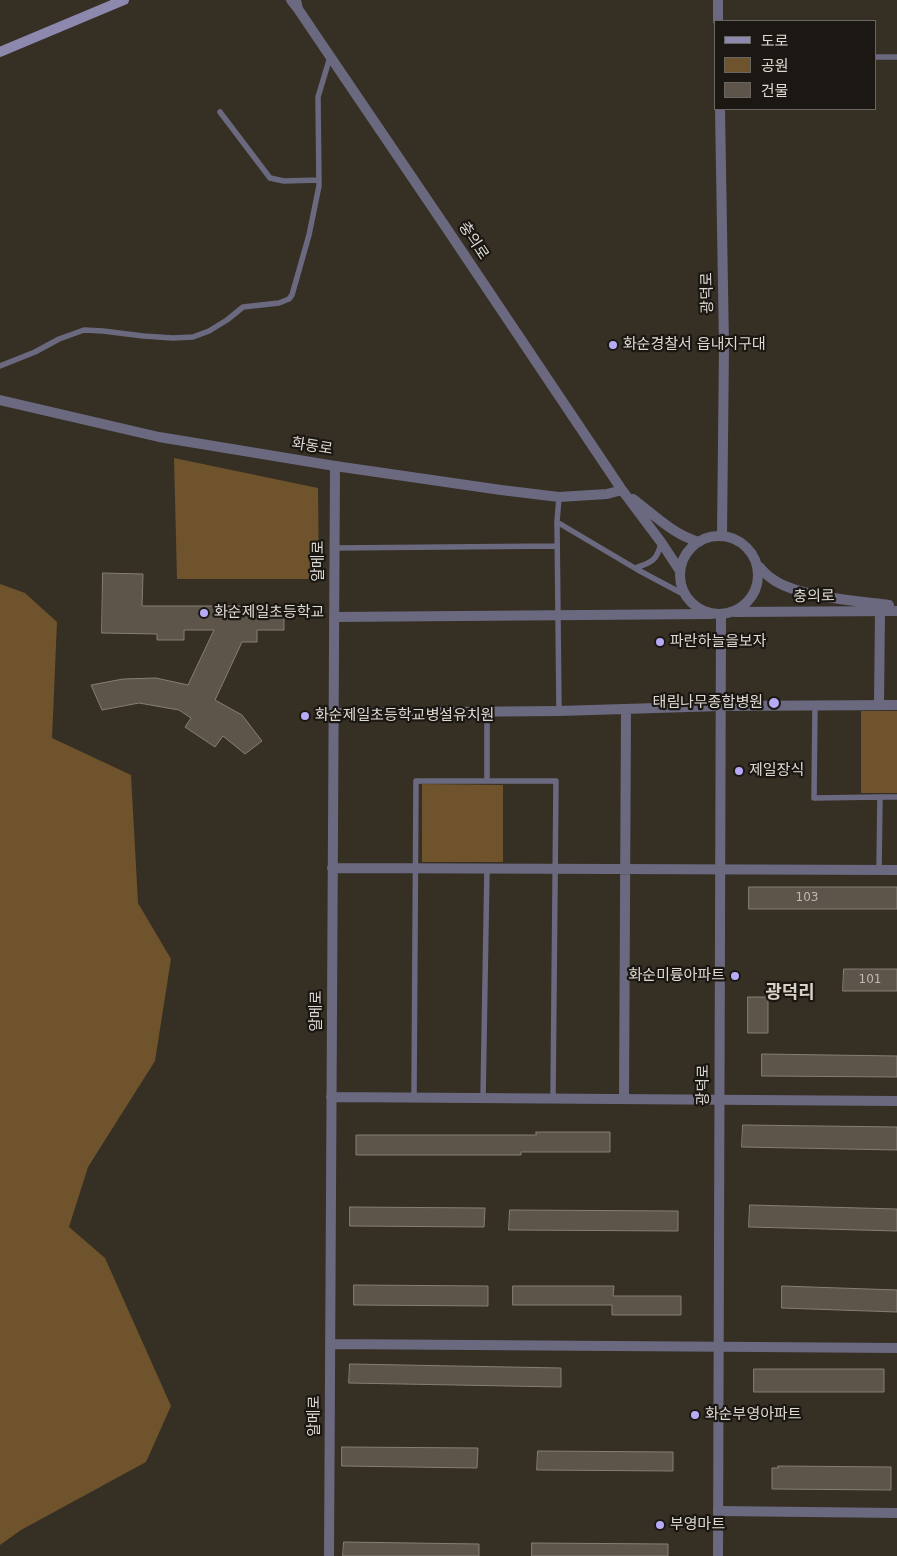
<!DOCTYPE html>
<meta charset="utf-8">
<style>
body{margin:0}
#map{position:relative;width:897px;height:1556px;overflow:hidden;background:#362f24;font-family:"DejaVu Sans","Noto Sans KR",sans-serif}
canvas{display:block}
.legend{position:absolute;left:714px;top:20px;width:162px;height:90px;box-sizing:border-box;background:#1b1713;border:1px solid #696560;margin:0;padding:6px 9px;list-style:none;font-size:15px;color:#dfdad4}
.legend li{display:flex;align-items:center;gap:10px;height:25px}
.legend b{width:25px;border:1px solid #696560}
</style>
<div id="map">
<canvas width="897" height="1556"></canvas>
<ul class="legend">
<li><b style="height:6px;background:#8d88ad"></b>도로</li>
<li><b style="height:14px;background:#6e532d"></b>공원</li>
<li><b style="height:14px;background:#5d554a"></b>건물</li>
</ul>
</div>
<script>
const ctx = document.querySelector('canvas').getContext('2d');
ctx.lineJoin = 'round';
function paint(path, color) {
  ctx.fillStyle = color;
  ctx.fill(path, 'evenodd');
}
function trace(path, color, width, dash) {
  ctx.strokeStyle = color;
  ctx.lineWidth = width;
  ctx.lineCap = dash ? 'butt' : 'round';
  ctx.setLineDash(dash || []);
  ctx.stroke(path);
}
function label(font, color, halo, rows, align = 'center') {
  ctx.font = font + ' "DejaVu Sans","Noto Sans KR",sans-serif';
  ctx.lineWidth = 4.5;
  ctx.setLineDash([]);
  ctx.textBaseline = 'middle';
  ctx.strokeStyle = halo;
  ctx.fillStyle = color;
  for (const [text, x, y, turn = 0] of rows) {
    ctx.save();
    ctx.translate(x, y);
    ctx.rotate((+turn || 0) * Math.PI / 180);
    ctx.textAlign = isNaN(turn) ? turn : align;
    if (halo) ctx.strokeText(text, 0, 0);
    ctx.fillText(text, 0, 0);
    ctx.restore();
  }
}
const green = new Path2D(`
 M174 458 318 488 319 579H177Z
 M0 584 25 593 57 622 52 738 131 775 138 903 171 959 155 1061 88 1167 69 1227 105 1258 171 1406 146 1462 21 1530 0 1545Z
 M861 711H897V793H861Z
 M422 784 503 785V862H422Z`);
const building = new Path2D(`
 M103 573 143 574 142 606H284V630H257V642H242L215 700 242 715 262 741 245 754 223 736 215 747 185 727 191 718 179 710 139 703 102 710 91 685 123 679 156 678 188 685 214 630H184V640H157V634L102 633Z
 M749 887H897V909H749Z
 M844 969H897V991H843Z
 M748 997H768V1033H748Z
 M762 1054 897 1056V1077L762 1076Z
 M743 1125 897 1127V1150L742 1147Z
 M536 1132H610V1152H521V1155H356V1135H536Z
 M750 1205 897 1209V1231L749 1227Z
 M350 1207 485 1208 484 1227 350 1226Z
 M510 1210 678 1211V1231L509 1230Z
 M354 1285 488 1286V1306L354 1305Z
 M513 1286H614L613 1296H681V1315H612V1305H513Z
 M782 1286 897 1290V1312L782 1308Z
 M350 1364 561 1368V1387L349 1383Z
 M754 1369H884V1392H754Z
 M342 1447 478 1448 477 1468 342 1466Z
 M538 1451 673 1452V1471L537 1470Z
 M778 1466 891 1467V1490L772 1489V1468H778Z
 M344 1542 479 1544V1556H343Z
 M532 1543 668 1544V1556H532Z`);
const service = new Path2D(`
 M876 57H897
 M220 112 270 178 284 181 319 180
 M0 366 35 352 59 339 84 330 103 331 143 336 173 338 193 337 209 331 227 320 243 307 279 303 289 299 292 295 309 235 319 186 318 97 330 57
 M559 497 557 522 559 711
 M557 522 638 570 685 595
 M334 548 557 546
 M635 568C651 563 658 560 661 542
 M815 705 814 798 880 797
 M487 781V712
 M879 870 880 797H897
 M414 1097 416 781H556L553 1098
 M483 1098 487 868`);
const minor = new Path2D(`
 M334 617 712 614
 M879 705 880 611
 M333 713 559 711 721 706 897 705
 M332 868 897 870
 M331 1097 897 1101
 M624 1099 626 709
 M330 1344 897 1348
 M718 1511 897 1513
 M329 1556 335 466`);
const tertiary = new Path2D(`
 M291 0 298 9 296 0
 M718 0V21
 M298 9 445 226 622 490 661 542 680 571
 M720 109 724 346 722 536
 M0 400 159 437 335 466 501 490 559 497 607 494 622 490
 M633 499C654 515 674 535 699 542
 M680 575a39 39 0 1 1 78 0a39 39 0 1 1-78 0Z
 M757 565C762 569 766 575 771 578 795 597 858 601 889 605
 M735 612 897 611
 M718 1556 721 614`);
const secondary = new Path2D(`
 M0 52 124 0`);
const markers = [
 [613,345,5,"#b7abf8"],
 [204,613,5,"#b7abf8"],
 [660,642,5,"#b7abf8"],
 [774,703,6,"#b7abf8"],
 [305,716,5,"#b7abf8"],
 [739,771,5,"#b7abf8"],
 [735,976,5,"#b7abf8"],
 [695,1415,5,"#b7abf8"],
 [660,1525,5,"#b7abf8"]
];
const numberNames = [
 ["103",807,898],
 ["101",870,980]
];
const streetNames = [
 ["충의로",473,241,57],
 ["광덕로",708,293,-91],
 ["화동로",312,447,9],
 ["알메로",319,561,-90],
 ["충의로",814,597,-1],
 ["알메로",317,1011,-90],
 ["광덕로",704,1085,-90],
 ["알메로",315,1416,-90]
];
const poiNames = [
 ["화순경찰서 읍내지구대",623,345],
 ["화순제일초등학교",214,613],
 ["파란하늘을보자",670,642],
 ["태림나무종합병원",763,703,"right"],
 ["화순제일초등학교병설유치원",315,716],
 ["제일장식",749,771],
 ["화순미륭아파트",725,976,"right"],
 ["화순부영아파트",705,1415],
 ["부영마트",670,1525]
];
const quarterNames = [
 ["광덕리",790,993]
];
paint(green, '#6e532d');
paint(building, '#5d554a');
trace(building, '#877e72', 1);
trace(service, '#6b6980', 5.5);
trace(minor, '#6b6980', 10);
trace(tertiary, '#6b6980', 10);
trace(secondary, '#8d88ad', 10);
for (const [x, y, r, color] of markers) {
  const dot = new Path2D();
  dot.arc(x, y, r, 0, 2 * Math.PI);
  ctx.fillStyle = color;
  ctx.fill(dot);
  trace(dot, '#1b1713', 2);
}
label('12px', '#beb9b2', null, numberNames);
label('15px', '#dfdad4', '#1b1713', streetNames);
label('15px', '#dfdad4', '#1b1713', poiNames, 'left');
label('bold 18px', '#dad0c3', '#1b1713', quarterNames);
</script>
